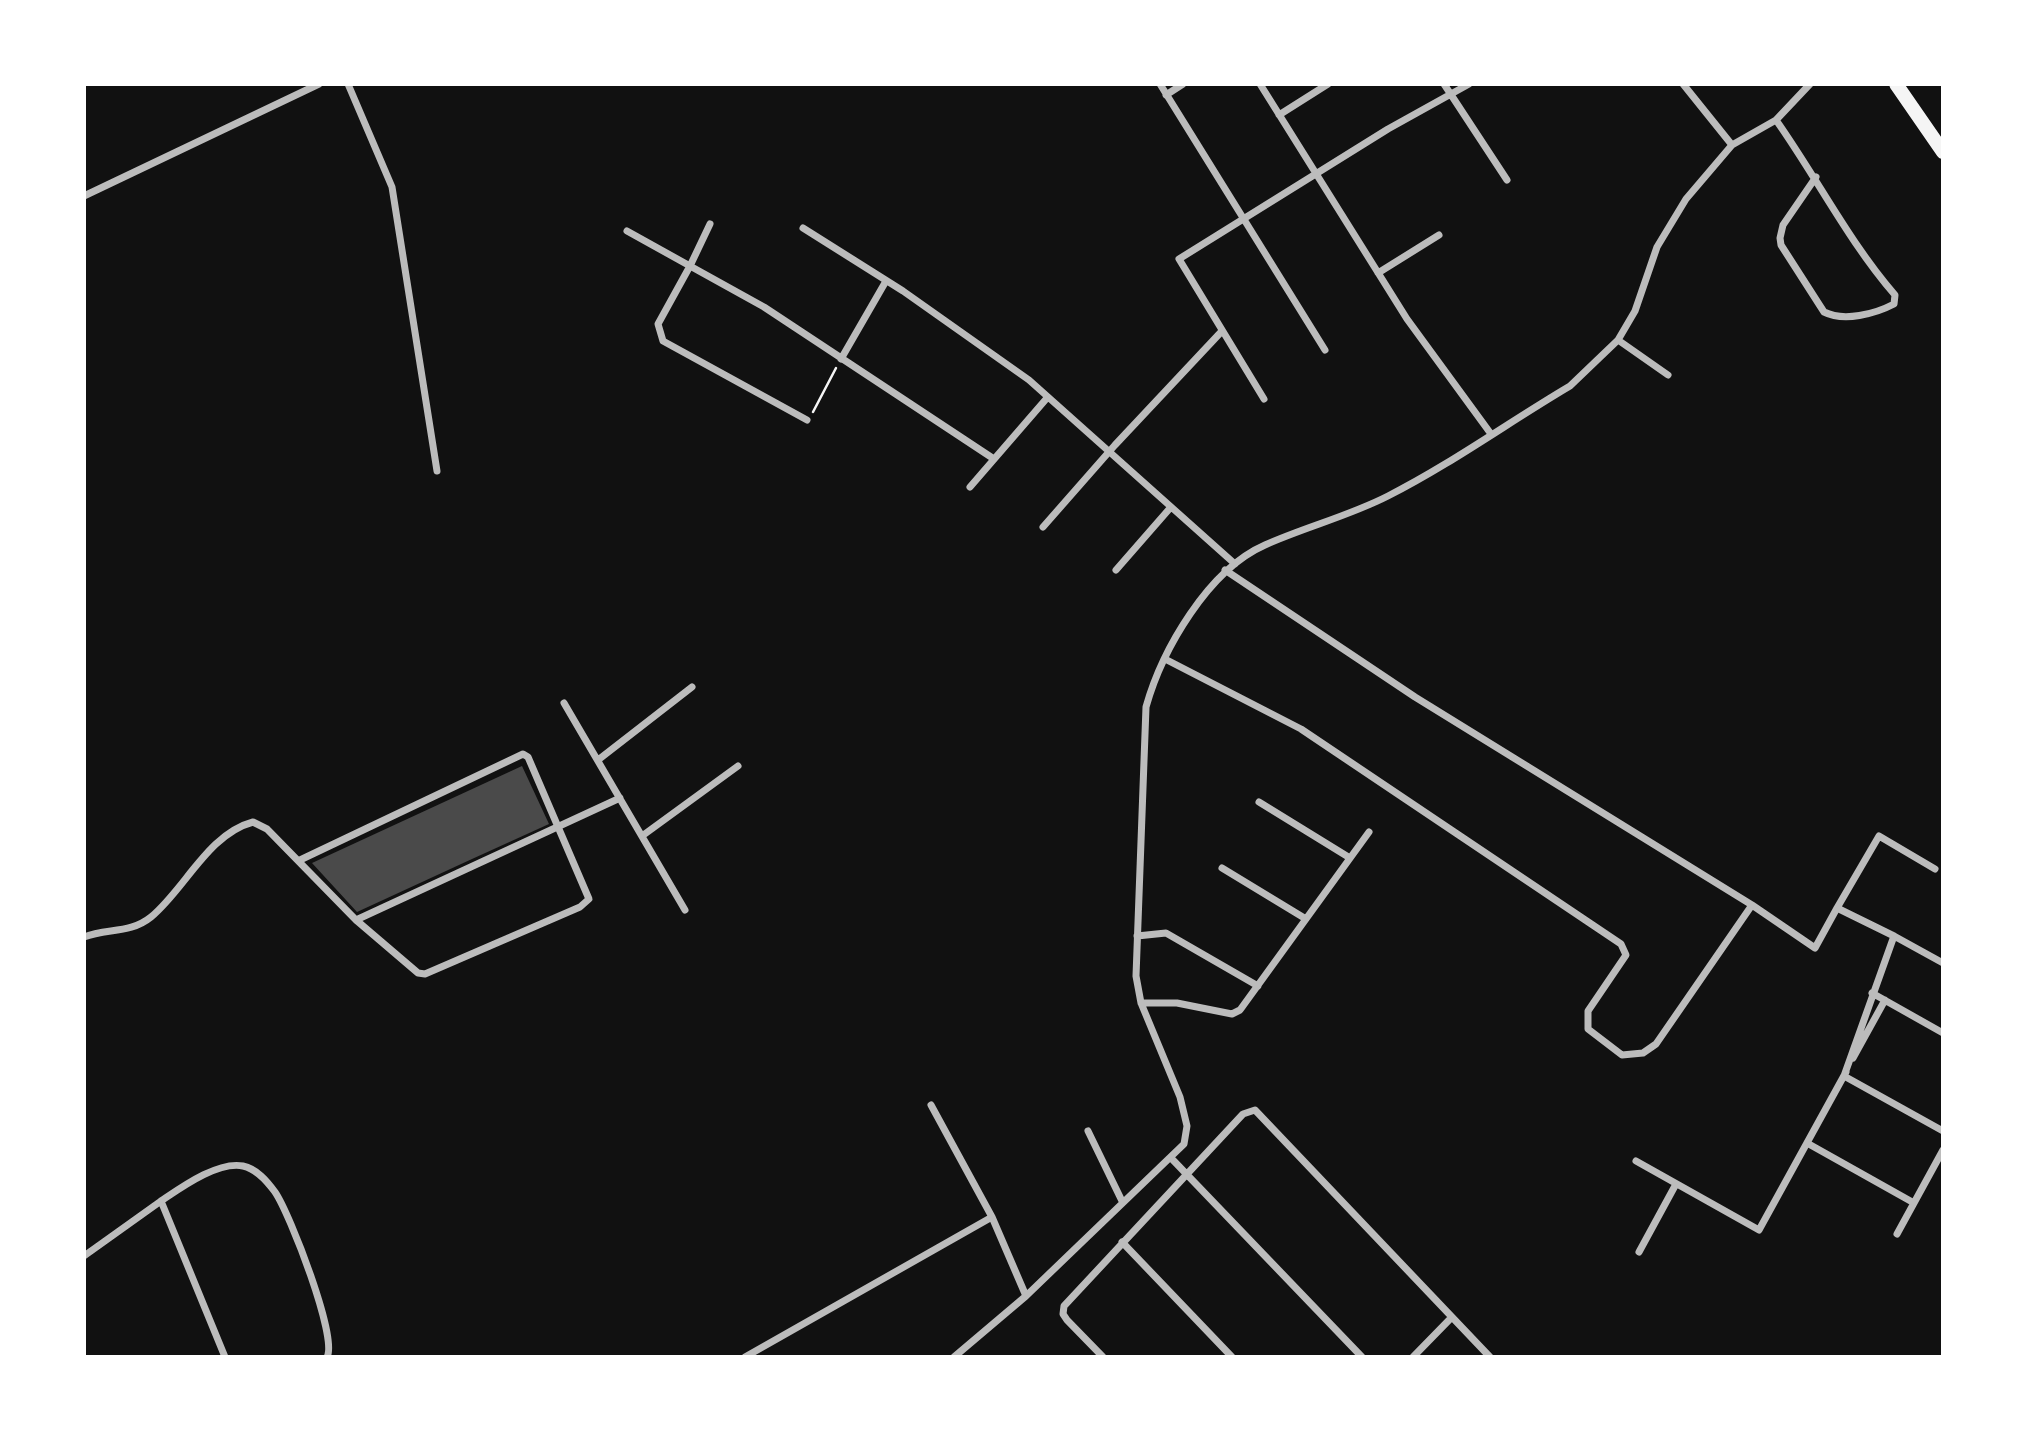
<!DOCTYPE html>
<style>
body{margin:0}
#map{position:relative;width:2027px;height:1441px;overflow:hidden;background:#111;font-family:"Fira Sans Condensed",sans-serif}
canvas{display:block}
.frame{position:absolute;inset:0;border:86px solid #fff;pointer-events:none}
</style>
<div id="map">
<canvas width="2027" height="1441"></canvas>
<div class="frame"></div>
</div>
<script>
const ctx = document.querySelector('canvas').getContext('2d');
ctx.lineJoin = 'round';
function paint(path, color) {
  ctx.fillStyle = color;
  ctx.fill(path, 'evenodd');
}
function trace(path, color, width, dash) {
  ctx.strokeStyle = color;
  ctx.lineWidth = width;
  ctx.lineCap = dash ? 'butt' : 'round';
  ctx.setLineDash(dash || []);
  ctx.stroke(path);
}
const building = new Path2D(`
 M522 766 549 824 472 859 357 912 312 863Z`);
const path = new Path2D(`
 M813 412 836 368`);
const minor = new Path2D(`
 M348 84 392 187 437 471
 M1160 84 1325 350
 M1260 84 1407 319 1491 434
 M1444 84 1507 180
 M1683 84 1732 145
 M1166 95 1183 84
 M1279 115 1328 84
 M1776 120C1817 178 1849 242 1895 295L1894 304C1875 314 1844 322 1824 312L1781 245 1780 238 1783 225 1816 177
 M84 196 319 84
 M803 228 903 291 1029 380 1235 564
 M627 231 690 266 710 224
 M1378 273 1439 235
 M1618 340 1668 375
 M841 359 886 281
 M1264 399 1179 259 1388 129 1469 84
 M807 420 663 341 658 324 690 266 764 307 994 459
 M970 487 1047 398
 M1043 527 1115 445 1222 331
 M1116 570 1171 507
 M1225 570 1415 697 1752 905 1815 948 1837 908 1894 936 1844 1076
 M1165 659 1301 729 1621 944 1626 955 1588 1011V1029L1622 1055 1643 1053 1656 1044 1752 905
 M564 703 685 910
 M598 760 692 687
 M1259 802 1350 858
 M642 836 738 766
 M1222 868 1306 919
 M1837 908 1879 836 1935 869
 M356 920 620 798
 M1137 936 1166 933 1258 986
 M1894 936 1943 963
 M84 937C107 928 130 934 151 917 185 889 208 834 253 822L267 829 356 920 418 973 425 974 580 907 589 899 528 757 523 754 300 860
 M1872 993 1943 1033
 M1141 1003H1177L1232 1014 1240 1010 1369 832
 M1853 1058 1885 1000
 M1844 1076 1943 1131
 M931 1105 992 1217 1026 1296
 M1088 1131 1122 1201
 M1807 1143 1914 1203
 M1172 1159 1362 1357
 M1636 1161 1759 1230 1846 1072
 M161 1201C182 1187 218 1161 243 1166 257 1169 267 1181 275 1192 290 1214 338 1338 327 1357
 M1897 1234 1943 1150
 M1122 1242 1232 1357
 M1639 1252 1676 1184
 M84 1256 161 1201 225 1357
 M745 1357 992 1217
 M954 1357 1026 1296 1184 1144 1187 1126 1180 1097 1141 1003 1136 976 1146 707C1162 650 1208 570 1265 545 1305 527 1349 516 1388 496 1451 464 1509 422 1570 386L1618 340 1635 311 1657 247 1686 199 1732 145 1776 120 1810 84
 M1103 1357 1067 1320 1063 1314 1064 1306 1243 1114 1255 1110 1490 1357
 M1413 1357 1452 1317`);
const secondary = new Path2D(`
 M1896 84 1943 152`);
paint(building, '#4a4a4a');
trace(path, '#f5f5f5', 2.5);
trace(minor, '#bcbcbc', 7);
trace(secondary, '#f5f5f5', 14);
</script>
